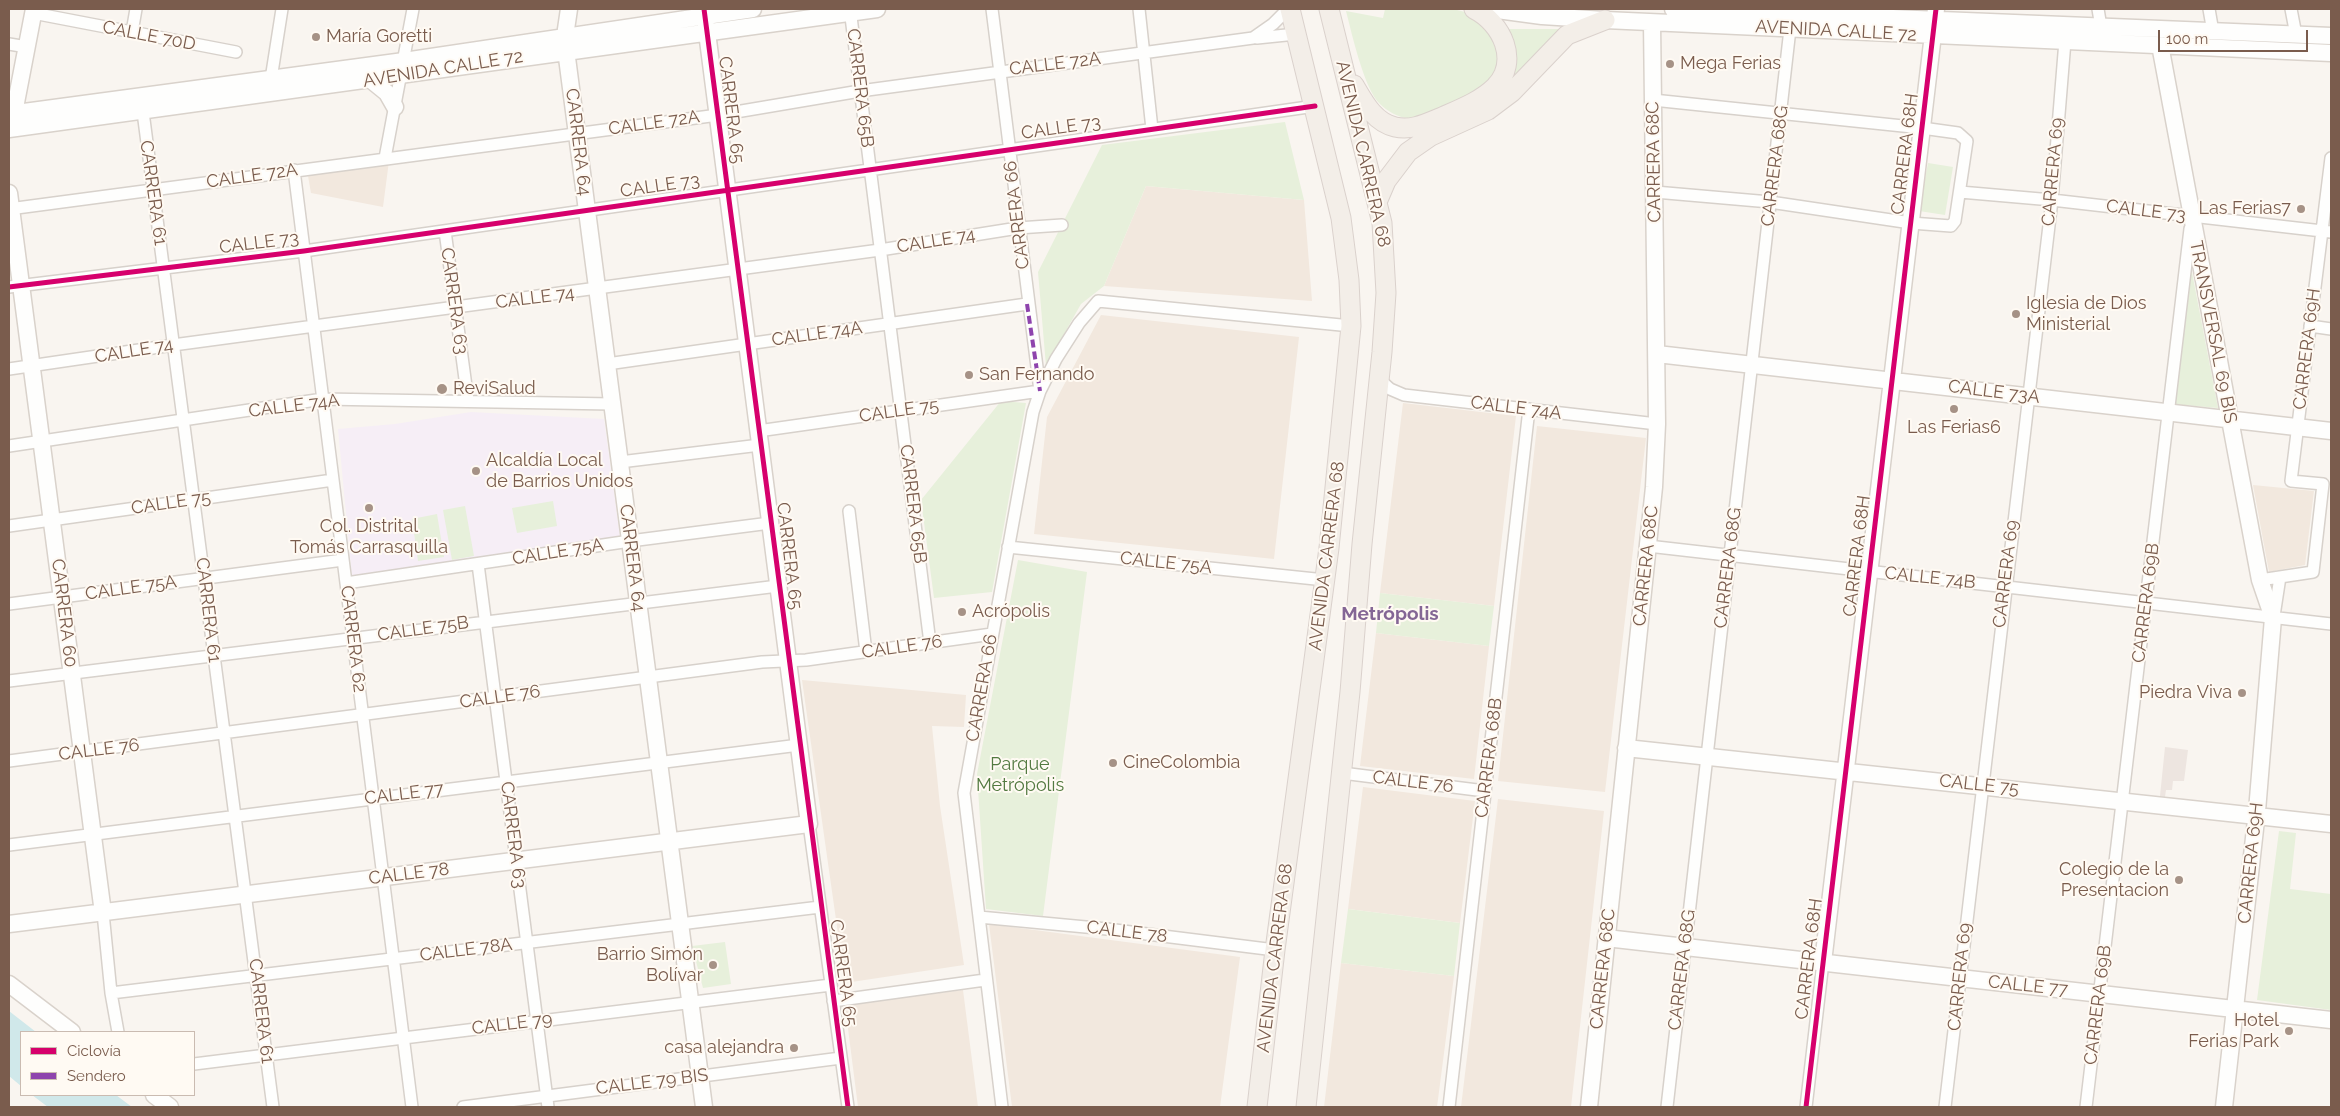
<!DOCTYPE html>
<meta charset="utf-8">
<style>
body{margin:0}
#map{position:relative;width:2340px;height:1116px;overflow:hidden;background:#f9f5f0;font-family:Raleway,sans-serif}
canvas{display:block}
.frame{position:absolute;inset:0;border:10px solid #7a5c4d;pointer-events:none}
.legend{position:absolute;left:20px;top:1031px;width:175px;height:65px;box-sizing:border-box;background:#fffaf3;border:1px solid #cabbb1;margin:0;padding:6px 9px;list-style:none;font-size:15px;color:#7a5c4d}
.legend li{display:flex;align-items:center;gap:10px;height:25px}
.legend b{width:25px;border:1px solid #cabbb1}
.scale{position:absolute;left:2158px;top:30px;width:150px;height:22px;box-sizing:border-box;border:2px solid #7a5c4d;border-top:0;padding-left:6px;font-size:15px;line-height:18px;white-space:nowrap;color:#7a5c4d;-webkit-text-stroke:4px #fffaf3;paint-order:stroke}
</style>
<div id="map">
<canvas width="2340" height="1116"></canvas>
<div class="frame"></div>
<ul class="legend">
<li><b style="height:6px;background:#d6006c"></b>Ciclovía</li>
<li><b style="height:6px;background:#8e44ad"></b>Sendero</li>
</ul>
<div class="scale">100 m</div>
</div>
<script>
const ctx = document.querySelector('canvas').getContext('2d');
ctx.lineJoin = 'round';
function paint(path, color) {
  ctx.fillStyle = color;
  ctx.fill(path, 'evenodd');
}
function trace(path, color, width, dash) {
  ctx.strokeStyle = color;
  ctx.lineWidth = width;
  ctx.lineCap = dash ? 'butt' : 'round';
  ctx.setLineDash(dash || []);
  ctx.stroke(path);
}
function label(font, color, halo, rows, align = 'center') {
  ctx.font = font + ' Raleway,sans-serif';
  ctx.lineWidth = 4;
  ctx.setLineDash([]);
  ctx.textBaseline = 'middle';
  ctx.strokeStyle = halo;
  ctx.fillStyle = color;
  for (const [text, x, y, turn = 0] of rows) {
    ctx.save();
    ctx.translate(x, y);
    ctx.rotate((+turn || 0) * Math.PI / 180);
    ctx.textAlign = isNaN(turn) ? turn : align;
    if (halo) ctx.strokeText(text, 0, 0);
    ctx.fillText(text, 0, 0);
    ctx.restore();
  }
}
const residential = new Path2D(`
 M389 161 383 207 311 193 308 176Z
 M1146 186 1304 200 1312 301 1104 286Z
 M1101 315 1299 337 1274 559 1034 534 1047 417Z
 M1403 403 1516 416 1494 606 1380 593Z
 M1537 426 1646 438 1605 792 1498 781Z
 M2253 485 2314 491 2305 565 2269 572Z
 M1376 633 1489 646 1474 779 1360 766Z
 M802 680 966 695 964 727 932 726 940 806 964 965 845 983Z
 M1363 787 1475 801 1460 923 1348 909Z
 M1498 799 1604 811 1571 1107H1461Z
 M989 924 1240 957 1220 1107H1012Z
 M1341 963 1454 976 1437 1107H1324Z
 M963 990 978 1107H858L845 1005Z`);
const industrial = new Path2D(`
 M2165 747 2188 750 2184 781H2173L2172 790H2166L2165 797 2160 796Z`);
const education = new Path2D(`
 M471 412 604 419 620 537 352 577 338 429 395 424Z`);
const green = new Path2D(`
 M1385 9C1411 9 1440 5 1465 12 1479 16 1485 24 1491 37 1497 49 1501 59 1496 73 1490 90 1428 117 1410 118 1400 119 1387 111 1380 104 1364 89 1352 34 1346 11L1383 18Z
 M1507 29H1561L1532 62 1504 86Z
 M1285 122 1304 200 1146 186 1104 286 1081 304 1046 366 1038 272 1102 145Z
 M1928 163 1953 167 1945 215 1919 211Z
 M2191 267 2218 408 2173 404Z
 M1001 401 1026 403 992 592 934 598 921 500Z
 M553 501 557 526 517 533 512 508Z
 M465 506 474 556 452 560 443 510Z
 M437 514 444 557 418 561 412 519Z
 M1018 560 1087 572 1043 916 986 909 977 774Z
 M1380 593 1494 606 1489 646 1376 633Z
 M2279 831 2296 833 2290 889 2331 894V1010L2257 1000Z
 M1348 909 1460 923 1454 976 1341 963Z
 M725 942 731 984 703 988 692 946Z`);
const water = new Path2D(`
 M9 1011 36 1032H21V1086L9 1076Z
 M32 1095H116L132 1107H48Z`);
const street = new Path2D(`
 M850 9 930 643
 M1139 9 1152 129
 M2098 9 2101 27
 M2209 9 2213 32
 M2291 9 2296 35
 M33 13 236 52
 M132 32 136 9
 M1257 38 1296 34
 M9 44 27 47
 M271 79 282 9
 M1653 100 1922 128 1958 133 1967 141 1955 221 1951 226 1911 223 1770 202 1655 192
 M143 112 273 1107
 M385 158 413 9
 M294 170 412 1107
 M1960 192 2052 200 2331 232
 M9 209 718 115 860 91 1253 38 1273 24 1288 9
 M445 231 468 401
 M9 287 304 251 1315 106
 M2310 326 2331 329
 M607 364 1027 304
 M9 369 173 345 880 250 1018 228 1062 225
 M1379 379 1390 389 1404 395 1657 424
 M758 431 1040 391 992 9
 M9 446 323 399 612 404
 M620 462 760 445
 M849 511 866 652
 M9 526 333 480
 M1648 546 2331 624
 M1008 547 1325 580
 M478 564 548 1107
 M2260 580 2313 572 2323 484 2291 481 2331 158
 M346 583 630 541 770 523
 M9 604 343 560
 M2274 616 2280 577
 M9 681 778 586
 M9 761 762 662 806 660 992 634
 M1342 773 1485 791
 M809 824 848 1107
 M9 845 799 745
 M103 913 111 993 118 1032
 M979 917 1107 929 1275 950
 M111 993 820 907
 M833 1001 985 980
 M194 1064 831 985
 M463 1107 841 1058
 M1002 1107 964 793 1033 412 1040 391 1056 359 1079 323 1098 301 1351 326
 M1449 1107 1529 409
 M1667 1107 1790 29
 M1806 1107 1823 962
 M1945 1107 2052 200 2065 41
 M2086 1107 2190 229`);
const secondary = new Path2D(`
 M569 9 565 36 566 50 704 1107
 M1490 9 1542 16 1605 20 2331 53
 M1673 9 2331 36
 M2160 45 2260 580 2273 618 2257 811 2224 1107
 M371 80 387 93 395 107
 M9 114 404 61 753 9
 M9 120 14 113 34 9
 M9 129 877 9
 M9 193 103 913
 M1657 354 2331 431
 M1626 748 2331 824
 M9 924 809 824 704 9
 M1606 938 2331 1020
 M1823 962 1936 9
 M9 984 72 1032
 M154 1095 170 1107
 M1589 1107 1654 487 1657 424 1652 23`);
const primary = new Path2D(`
 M1354 85C1364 102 1374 122 1395 127 1412 131 1427 123 1442 117 1460 109 1481 101 1495 87 1520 61 1502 23 1474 9
 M1377 202 1386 181 1408 152 1431 136 1488 110 1512 92 1567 35 1605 20
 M1257 1107 1275 950 1329 548 1351 326 1349 280 1341 218 1290 9
 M1306 1107 1350 692 1362 544 1382 352 1386 293 1382 223 1329 9`);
const quiet = new Path2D(`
 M1027 304 1040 391`);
const cycleway = new Path2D(`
 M704 9 848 1107
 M9 287 304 251 1315 106
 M1806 1107 1936 9`);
const markers = [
 [316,37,5,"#a69286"],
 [1670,64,5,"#a69286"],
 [2301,209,5,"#a69286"],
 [2016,314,5,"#a69286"],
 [969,375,5,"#a69286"],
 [442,389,6,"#a69286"],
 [1954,409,5,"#a69286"],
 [476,471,5,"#a69286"],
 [369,508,5,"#a69286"],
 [962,612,5,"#a69286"],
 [2242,693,5,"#a69286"],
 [1113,763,5,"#a69286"],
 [2179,880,5,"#a69286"],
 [713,965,5,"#a69286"],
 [2289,1031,5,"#a69286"],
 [794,1048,5,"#a69286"]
];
const streetNames = [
 ["AVENIDA CALLE 72",1836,31,3],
 ["CALLE 70D",149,36,11],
 ["CALLE 72A",1055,64,-7],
 ["AVENIDA CALLE 72",443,69,-9],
 ["CARRERA 65B",860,88,83],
 ["CARRERA 65",731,110,83],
 ["CALLE 72A",654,123,-8],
 ["CALLE 73",1061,128,-8],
 ["CARRERA 64",578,142,83],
 ["AVENIDA CARRERA 68",1363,154,77],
 ["CARRERA 68H",1905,154,-83],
 ["CARRERA 68C",1654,162,-91],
 ["CARRERA 68G",1775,166,-83],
 ["CARRERA 69",2053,172,-85],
 ["CALLE 72A",252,176,-8],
 ["CALLE 73",660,186,-8],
 ["CARRERA 61",153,193,82],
 ["CALLE 73",2146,211,7],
 ["CARRERA 66",1017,215,-97],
 ["CALLE 74",936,241,-9],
 ["CALLE 73",259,243,-7],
 ["CALLE 74",535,298,-7],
 ["CARRERA 63",454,301,82],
 ["TRANSVERSAL 69 BIS",2213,332,79],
 ["CALLE 74A",817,334,-8],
 ["CARRERA 69H",2307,349,-83],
 ["CALLE 74",134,351,-9],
 ["CALLE 73A",1994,392,7],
 ["CALLE 74A",294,406,-7],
 ["CALLE 74A",1516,408,7],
 ["CALLE 75",899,411,-8],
 ["CALLE 75",171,503,-8],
 ["CARRERA 65B",913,504,83],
 ["CALLE 75A",558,552,-9],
 ["CARRERA 65",789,556,83],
 ["AVENIDA CARRERA 68",1327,556,-83],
 ["CARRERA 68H",1857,556,-83],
 ["CARRERA 64",632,558,83],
 ["CALLE 75A",1166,563,6],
 ["CARRERA 68C",1646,566,-84],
 ["CARRERA 68G",1728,568,-83],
 ["CARRERA 69",2006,574,-83],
 ["CALLE 74B",1930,578,6],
 ["CALLE 75A",131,588,-8],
 ["CARRERA 69B",2146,603,-83],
 ["CARRERA 61",208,610,83],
 ["CARRERA 60",64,613,83],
 ["CALLE 75B",423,629,-8],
 ["CARRERA 62",353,639,83],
 ["CALLE 76",902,647,-8],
 ["CARRERA 66",982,688,-80],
 ["CALLE 76",500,697,-8],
 ["CALLE 76",99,750,-7],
 ["CARRERA 68B",1489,758,-83],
 ["CALLE 76",1413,782,7],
 ["CALLE 75",1979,785,6],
 ["CALLE 77",404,794,-7],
 ["CARRERA 63",513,835,83],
 ["CARRERA 69H",2251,863,-84],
 ["CALLE 78",409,874,-7],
 ["CALLE 78",1127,932,7],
 ["CALLE 78A",466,950,-7],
 ["AVENIDA CARRERA 68",1275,958,-83],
 ["CARRERA 68H",1809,959,-83],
 ["CARRERA 68C",1603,969,-84],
 ["CARRERA 68G",1682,970,-83],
 ["CARRERA 65",843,973,82],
 ["CARRERA 69",1960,977,-84],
 ["CALLE 77",2028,986,6],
 ["CARRERA 69B",2098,1005,-83],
 ["CARRERA 61",261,1011,83],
 ["CALLE 79",512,1024,-7],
 ["CALLE 79 BIS",652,1082,-7]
];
const poiNames = [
 ["María Goretti",326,37],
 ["Mega Ferias",1680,64],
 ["Las Ferias7",2291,209,"right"],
 ["Iglesia de Dios",2026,304],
 ["Ministerial",2026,325],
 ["San Fernando",979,375],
 ["ReviSalud",453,389],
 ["Las Ferias6",1954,428,"center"],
 ["Alcaldía Local",486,461],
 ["de Barrios Unidos",486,482],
 ["Col. Distrital",369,527,"center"],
 ["Tomás Carrasquilla",369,548,"center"],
 ["Acrópolis",972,612],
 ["Piedra Viva",2232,693,"right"],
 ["CineColombia",1123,763],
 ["Colegio de la",2169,870,"right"],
 ["Presentacion",2169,891,"right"],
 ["Barrio Simón",703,955,"right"],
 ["Bolívar",703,976,"right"],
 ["Hotel",2279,1021,"right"],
 ["Ferias Park",2279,1042,"right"],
 ["casa alejandra",784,1048,"right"]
];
const parkNames = [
 ["Parque",1020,765],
 ["Metrópolis",1020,786]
];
const neighbourhoodNames = [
 ["Metrópolis",1390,614]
];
paint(residential, '#f2e8de');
paint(industrial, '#ede5e0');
paint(education, '#f6eef6');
paint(green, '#e7f0db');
paint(water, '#d0e8ea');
trace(street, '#d7d1cb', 14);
trace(secondary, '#d9d2cb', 19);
trace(primary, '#dad1cc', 21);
trace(street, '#fefefd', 11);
trace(secondary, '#fefefd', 16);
trace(primary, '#f3eee8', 19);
trace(quiet, '#8e44ad', 4, [8, 4]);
trace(cycleway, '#d6006c', 5);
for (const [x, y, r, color] of markers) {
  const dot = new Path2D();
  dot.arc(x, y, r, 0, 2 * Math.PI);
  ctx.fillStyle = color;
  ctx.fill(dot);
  trace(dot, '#fffaf3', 2);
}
label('18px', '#7a5c4d', '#fffaf3', streetNames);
label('18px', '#7a5c4d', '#fffaf3', poiNames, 'left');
label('18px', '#537a41', '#fffaf3', parkNames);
label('bold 19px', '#846695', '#fffaf3', neighbourhoodNames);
</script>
